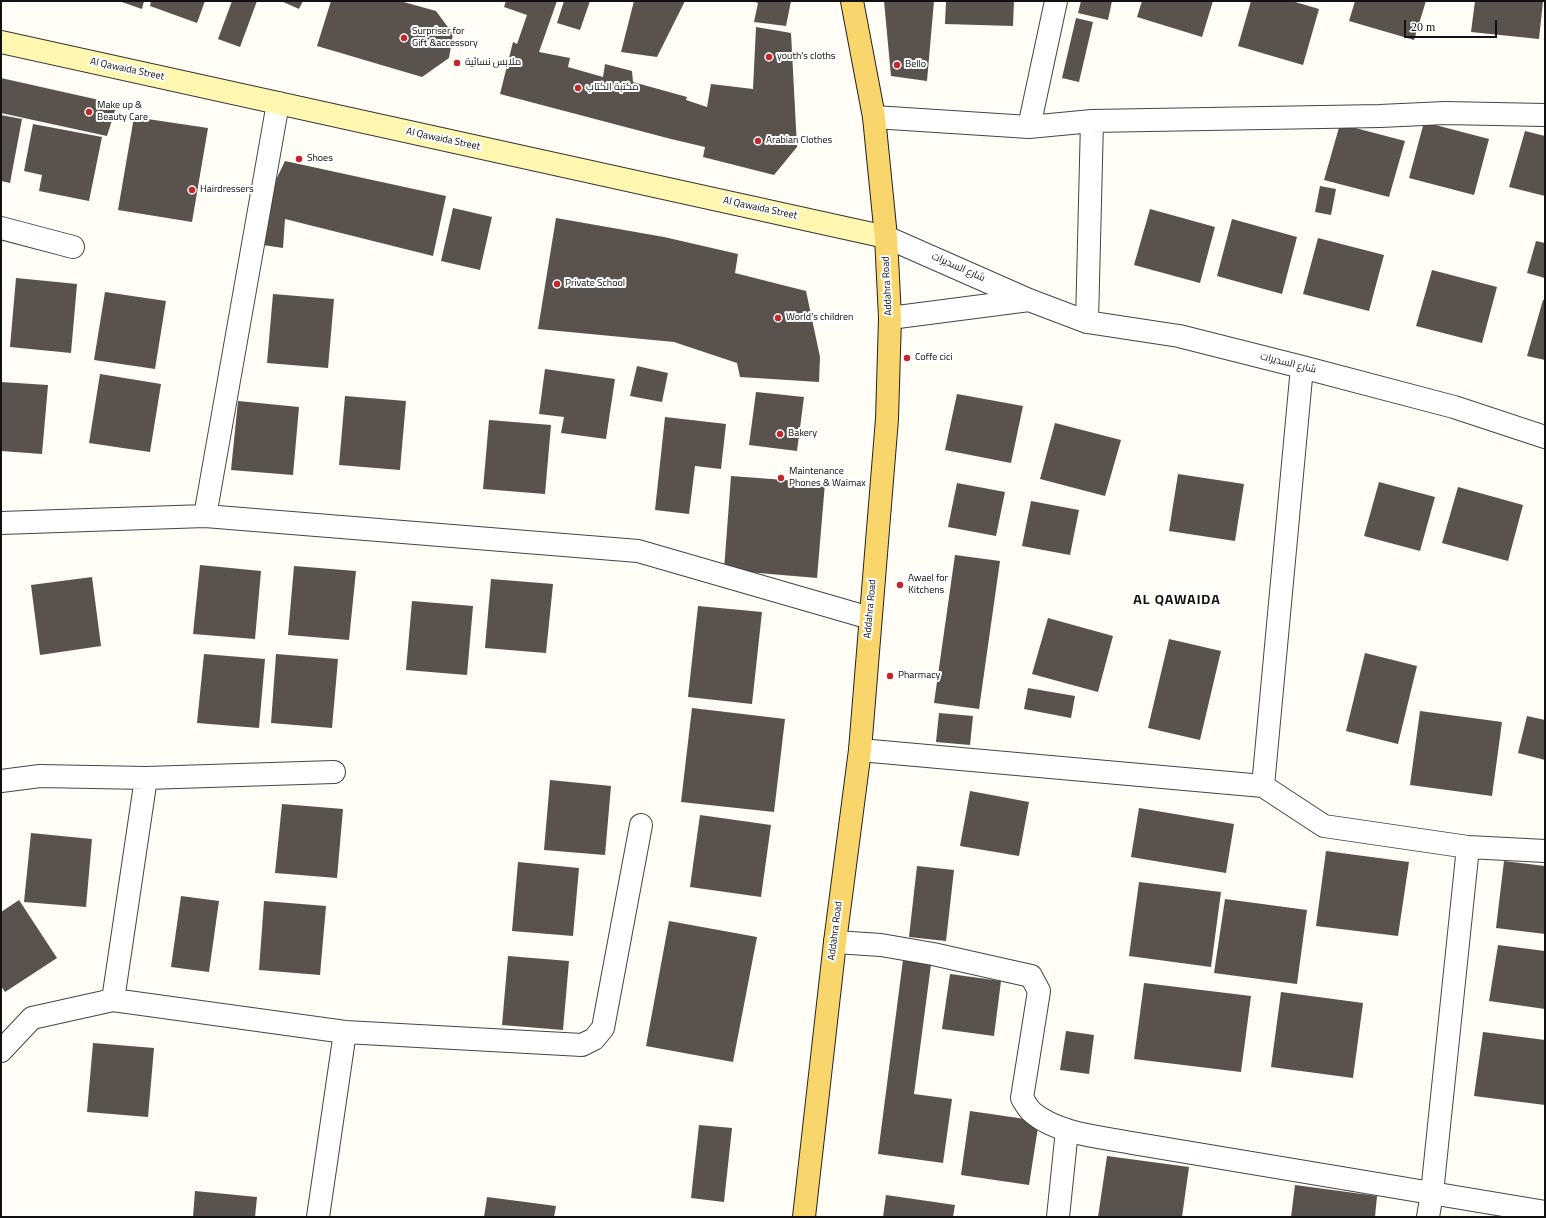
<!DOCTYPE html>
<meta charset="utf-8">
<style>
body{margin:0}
#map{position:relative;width:1546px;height:1218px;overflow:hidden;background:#fffdf5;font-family:Georgia,serif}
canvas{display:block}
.frame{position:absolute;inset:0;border:2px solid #111;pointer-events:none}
.scale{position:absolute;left:1404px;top:20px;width:93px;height:18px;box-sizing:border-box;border:2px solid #111;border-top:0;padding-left:5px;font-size:12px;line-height:14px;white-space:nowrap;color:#111;-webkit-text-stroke:3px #fff;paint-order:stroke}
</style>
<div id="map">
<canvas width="1546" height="1218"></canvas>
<div class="frame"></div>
<div class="scale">20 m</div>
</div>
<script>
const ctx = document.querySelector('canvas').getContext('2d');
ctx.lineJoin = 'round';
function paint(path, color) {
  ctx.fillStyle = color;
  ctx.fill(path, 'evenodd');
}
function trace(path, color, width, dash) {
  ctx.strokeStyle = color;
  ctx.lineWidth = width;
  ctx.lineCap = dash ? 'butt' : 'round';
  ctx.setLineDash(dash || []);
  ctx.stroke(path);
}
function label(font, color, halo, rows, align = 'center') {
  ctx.font = font + ' Georgia,Cairo,serif';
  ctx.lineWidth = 4;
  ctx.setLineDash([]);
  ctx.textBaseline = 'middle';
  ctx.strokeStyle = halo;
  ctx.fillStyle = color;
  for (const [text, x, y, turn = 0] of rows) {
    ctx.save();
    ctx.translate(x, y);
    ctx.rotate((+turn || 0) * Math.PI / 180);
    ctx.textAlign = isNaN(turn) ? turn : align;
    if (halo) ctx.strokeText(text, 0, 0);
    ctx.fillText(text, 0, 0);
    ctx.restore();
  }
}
const building = new Path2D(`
 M119 1H144L142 9Z
 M151 1H205L197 23 150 6Z
 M232 1H257L240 47 218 39Z
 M281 1H303L299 9Z
 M331 1H400L436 11 453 34 449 58 422 77 317 46Z
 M506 1H557L539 52 570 58 568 67 603 77 605 64 632 71 633 82 687 97 686 100 707 107 711 84 753 89 756 27 791 33 797 147 774 175 703 157 705 147 671 139 500 94 513 42 517 44 527 15 504 7Z
 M564 1H590L580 30 557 23Z
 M634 1H685L657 57 621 52Z
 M753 1H791L786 26 754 22 758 3Z
 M884 1H934L927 81 891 76Z
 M946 1H1014L1013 26 945 24Z
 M1081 1H1112L1108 20 1078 13Z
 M1142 1H1213L1202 37 1137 17Z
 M1251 1H1292L1319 9 1303 65 1238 46Z
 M1355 1H1426L1414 40 1349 21Z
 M1475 1H1543L1539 39 1471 32Z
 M1076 18 1093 22 1079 82 1062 78Z
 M1 78 117 104 107 136 1 113Z
 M1 115 22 119 10 183 1 181Z
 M134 117 208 128 192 222 118 210Z
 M1424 122 1489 139 1474 195 1409 178Z
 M33 124 102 137 89 201 39 191 42 175 24 171Z
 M1340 124 1405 141 1389 197 1324 180Z
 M1525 131 1545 136V196L1509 187Z
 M285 161 446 196 433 256 285 219 283 248 263 245 273 186Z
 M1320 186 1336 189 1331 215 1315 212Z
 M453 208 492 217 480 270 441 261Z
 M1150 209 1215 227 1200 283 1134 265Z
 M556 218 664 237 738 254 735 273 806 291 820 357 819 382 740 377 737 363 674 342 538 329Z
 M1232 219 1297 237 1282 294 1217 276Z
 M1318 238 1384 255 1369 311 1303 294Z
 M1536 241 1545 243V278L1527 273Z
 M1432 270 1497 287 1482 343 1416 326Z
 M16 278 77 284 71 353 10 347Z
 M105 292 166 301 155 369 94 360Z
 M273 294 334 299 328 368 267 363Z
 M1543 300H1545V360L1527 356Z
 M637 366 668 373 662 402 630 396Z
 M545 369 615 379 606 439 561 433 564 417 539 414Z
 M100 374 161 384 150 452 89 443Z
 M1 382 48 385 42 454 1 451Z
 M756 392 804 397 797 451 749 445Z
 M957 394 1023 406 1011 463 945 450Z
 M345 396 406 401 400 470 339 465Z
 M238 401 299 407 293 475 231 470Z
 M665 417 726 424 721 469 695 466 689 514 655 510Z
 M489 420 551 425 545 494 483 489Z
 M1055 423 1121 440 1105 496 1040 479Z
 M1178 474 1244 484 1235 541 1169 531Z
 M731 476 825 483 817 578 724 570Z
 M1379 482 1435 497 1420 551 1364 536Z
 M957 483 1005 492 996 536 948 527Z
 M1458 487 1523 505 1508 561 1442 543Z
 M1031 501 1079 510 1070 555 1022 546Z
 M955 555 1000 561 979 709 934 703Z
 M200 565 261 571 255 639 193 634Z
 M294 566 356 571 349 640 288 635Z
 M92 577 101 646 40 655 31 585Z
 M491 579 553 584 546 653 485 648Z
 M412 601 473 606 467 675 406 670Z
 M698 606 762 612 752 704 688 697Z
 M1048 618 1113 636 1098 692 1032 674Z
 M1169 639 1221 651 1200 740 1148 728Z
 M1365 653 1417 666 1398 744 1346 731Z
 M204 654 265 659 259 728 197 723Z
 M276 654 338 659 332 728 271 723Z
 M1028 688 1075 696 1071 718 1024 709Z
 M692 708 785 719 774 812 681 802Z
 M1420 711 1502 722 1492 796 1410 785Z
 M939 713 973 716 970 745 936 742Z
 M1527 716 1545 720V760L1518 753Z
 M550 780 611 786 605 855 544 850Z
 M970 791 1029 802 1019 856 960 846Z
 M282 804 343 809 337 878 275 873Z
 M1139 808 1234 824 1226 873 1131 857Z
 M700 815 771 825 761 897 690 887Z
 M31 833 92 839 86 907 24 902Z
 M1326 851 1409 862 1398 936 1316 926Z
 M1504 861 1545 866V934L1496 928Z
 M518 862 579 868 573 936 512 931Z
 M917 866 954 870 946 941 909 937Z
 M1139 882 1221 892 1211 967 1129 956Z
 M181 896 219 901 209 972 171 967Z
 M1225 899 1307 910 1297 984 1214 973Z
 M19 900 57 958 5 992 1 986V912Z
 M264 901 326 906 320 975 259 970Z
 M669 921 757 937 733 1062 646 1046Z
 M1498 945 1545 951V1009L1489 1001Z
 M904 952 932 957 914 1094 952 1099 943 1163 878 1154Z
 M508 956 569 961 563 1030 502 1025Z
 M950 974 1001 981 994 1036 942 1029Z
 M1144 983 1251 996 1241 1072 1134 1059Z
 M1281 992 1363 1003 1353 1078 1271 1067Z
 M1066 1031 1094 1035 1089 1074 1060 1070Z
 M1483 1032 1545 1040V1105L1474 1096Z
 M93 1043 154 1048 148 1117 87 1112Z
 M970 1111 1039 1121 1029 1185 961 1175Z
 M699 1125 732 1128 724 1202 691 1198Z
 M1107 1156 1189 1167 1182 1217H1098Z
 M1295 1185 1377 1196 1375 1217H1291Z
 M195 1191 257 1197 255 1217H193Z
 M886 1195 955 1205 953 1217H883Z
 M487 1197 556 1206 554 1217H484Z`);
const minor = new Path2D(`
 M874 117 1029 127 1092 121 1380 116 1445 113 1545 115
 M1029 127 1056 1
 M1 228 73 247
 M886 237 1029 300 1087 322 1179 336 1302 367 1454 407 1545 437
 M890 318 1029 300
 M1087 322 1092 121
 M205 516 278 103
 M1 523 205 516 638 551 870 618
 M860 750 1263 786 1324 826 1468 847 1545 851
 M1 781 40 776 146 778 334 772
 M1263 786 1302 367
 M835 942 881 945 933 954 1031 976 1039 991 1022 1098C1025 1103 1028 1109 1033 1113 1058 1134 1101 1137 1132 1143L1545 1212
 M113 1000 146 778
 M1 1051 32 1018 113 1000 345 1032 582 1045 594 1039 603 1028 641 825
 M318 1217 345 1032
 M1058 1217 1067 1130
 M1428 1217 1432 1193 1468 847`);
const secondary = new Path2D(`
 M1 42 886 237`);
const primary = new Path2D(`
 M804 1217 835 942 860 750 887 419 890 318 886 237 874 117 852 1`);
const markers = [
 [404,38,4,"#c4262e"],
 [769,57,4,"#c4262e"],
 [457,63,4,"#c4262e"],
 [897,65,4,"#c4262e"],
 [578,88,4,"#c4262e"],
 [89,112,4,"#c4262e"],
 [758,141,4,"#c4262e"],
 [299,159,4,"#c4262e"],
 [192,190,4,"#c4262e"],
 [557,284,4,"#c4262e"],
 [778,318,4,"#c4262e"],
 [907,358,4,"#c4262e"],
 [780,434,4,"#c4262e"],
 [781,478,4,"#c4262e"],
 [900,585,4,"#c4262e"],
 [890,676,4,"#c4262e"]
];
const poiNames = [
 ["Surpriser for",412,32],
 ["Gift &accessory",412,44],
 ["youth's cloths",777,57],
 ["ملابس نسائية",465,63],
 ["Bello",905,65],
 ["مكتبة الكتاب",586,88],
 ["Make up &",97,106],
 ["Beauty Care",97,118],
 ["Arabian Clothes",766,141],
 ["Shoes",307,159],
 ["Hairdressers",200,190],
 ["Private School",565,284],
 ["World's children",786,318],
 ["Coffe cici",915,358],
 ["Bakery",788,434],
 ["Maintenance",789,472],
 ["Phones & Waimax",789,484],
 ["Awael for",908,579],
 ["Kitchens",908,591],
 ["Pharmacy",898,676]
];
const streetNames = [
 ["Al Qawaida Street",127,70,12],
 ["Al Qawaida Street",443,140,12],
 ["Al Qawaida Street",760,209,12],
 ["شارع السديرات",958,268,24],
 ["Addahra Road",888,286,-93],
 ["شارع السديرات",1288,364,14],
 ["Addahra Road",871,609,-85],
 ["Addahra Road",836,931,-83]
];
const districtNames = [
 ["AL QAWAIDA",1177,601]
];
paint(building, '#5a524d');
trace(minor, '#444', 24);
trace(secondary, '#333', 24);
trace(primary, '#222', 24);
trace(minor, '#fff', 22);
trace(secondary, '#fff6b0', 22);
trace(primary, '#f9d66b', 22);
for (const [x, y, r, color] of markers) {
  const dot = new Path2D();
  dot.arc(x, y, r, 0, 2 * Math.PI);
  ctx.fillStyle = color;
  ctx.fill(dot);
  trace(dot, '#fff', 1.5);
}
label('10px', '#111', '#fff', poiNames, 'left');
label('10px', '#111', '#fff', streetNames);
ctx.letterSpacing = '1px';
label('bold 14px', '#111', '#fff', districtNames);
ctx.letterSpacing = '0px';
</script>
